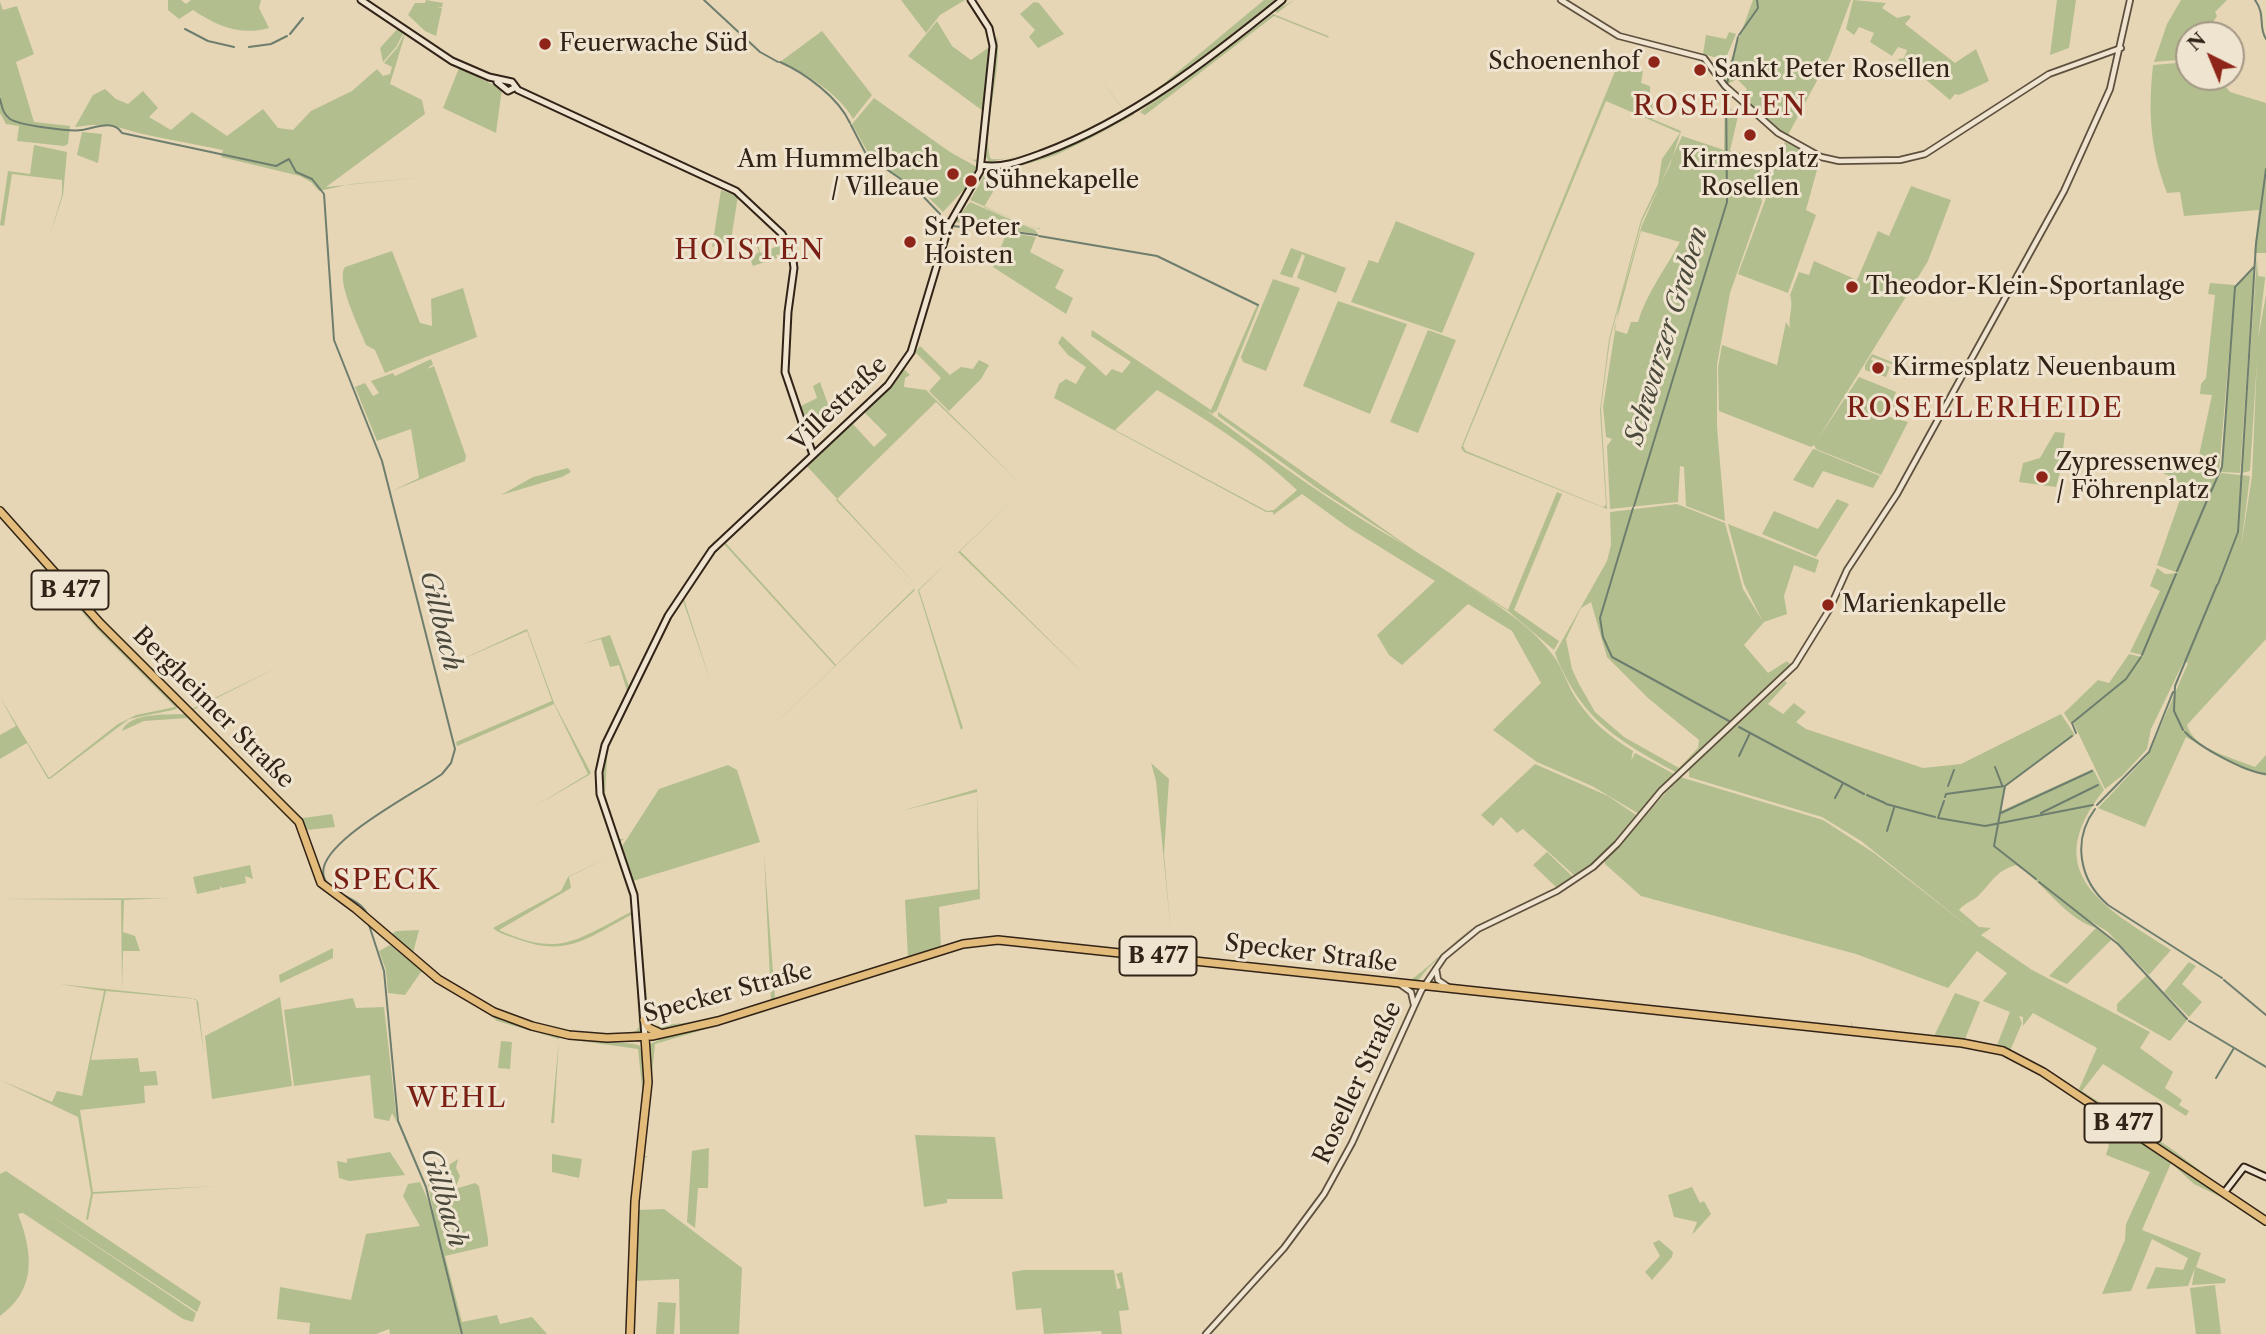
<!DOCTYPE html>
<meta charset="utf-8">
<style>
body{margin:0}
#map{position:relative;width:2266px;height:1334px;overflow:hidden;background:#e6d6b5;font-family:"Libre Caslon Text",serif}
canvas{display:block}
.north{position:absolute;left:2175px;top:21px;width:70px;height:70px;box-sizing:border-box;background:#efe4cf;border:2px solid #a39785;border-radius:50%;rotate:317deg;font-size:19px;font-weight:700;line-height:28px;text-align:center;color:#312317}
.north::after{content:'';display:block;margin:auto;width:24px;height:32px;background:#8f2418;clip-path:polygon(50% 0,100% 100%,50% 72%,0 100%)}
</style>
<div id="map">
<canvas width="2266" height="1334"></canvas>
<div class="north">N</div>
</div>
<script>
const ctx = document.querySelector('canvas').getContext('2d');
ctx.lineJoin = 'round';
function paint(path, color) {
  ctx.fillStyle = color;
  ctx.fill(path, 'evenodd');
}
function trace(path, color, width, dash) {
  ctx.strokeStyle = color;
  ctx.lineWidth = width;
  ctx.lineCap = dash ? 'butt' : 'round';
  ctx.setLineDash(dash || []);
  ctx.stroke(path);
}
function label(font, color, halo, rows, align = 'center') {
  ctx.font = font + ' "Libre Caslon Text",serif';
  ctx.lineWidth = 6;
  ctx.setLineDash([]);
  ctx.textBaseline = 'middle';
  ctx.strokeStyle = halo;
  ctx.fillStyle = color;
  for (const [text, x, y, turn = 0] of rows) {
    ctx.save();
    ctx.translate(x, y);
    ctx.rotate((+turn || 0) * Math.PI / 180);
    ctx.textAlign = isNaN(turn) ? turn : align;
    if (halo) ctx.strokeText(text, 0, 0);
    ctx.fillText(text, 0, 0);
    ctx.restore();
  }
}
const green = new Path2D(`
 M168 0H181L186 4 191 0H261L259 8 269 28C240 36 217 26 193 10L179 19 168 10Z
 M426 0 443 3 442 7H437L442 8 436 36 425 31 408 15 415 3H425Z
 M901 0H965L940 15 926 33Z
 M1264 0H1279L1187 72 1131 109 1124 105 1129 108 1162 85Z
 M1285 0H1288L1282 7 1294 0 1277 13 1275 11 1172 90 1273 14 1328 36 1329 38 1274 16 1145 115 1140 112 1162 97 1139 112Z
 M1753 0H1851L1830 56 1787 137 1740 98 1747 89 1737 79 1726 85 1724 79Z
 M1853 0 1886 3 1882 8 1897 18 1909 15 1911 17 1905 24 1955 63 1976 49 1989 81 1959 95 1955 94 1950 100 1925 79 1927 67 1915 62 1909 70 1901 65 1898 59 1904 58 1907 50 1898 47 1892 56 1870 42 1874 33 1859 27 1854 35 1846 29Z
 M2057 0H2076L2069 48 2050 55Z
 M2181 0H2227L2215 12 2217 16 2205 35H2189V59L2154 62 2167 24Z
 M0 2 3 10 17 6 34 54 16 62 34 122 70 126 68 144 64 146 17 141 19 126 6 124 0 113Z
 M1034 2 1039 3 1064 34 1038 48 1029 37 1035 30 1020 14Z
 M937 21 952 46 971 60 992 45 979 161 977 162 954 152 973 160 978 159 983 111 908 56Z
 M400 26 405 30 396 47 383 62 380 48Z
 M406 31 390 84 422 100 425 114 326 187 427 177 351 184 319 191 311 182 300 176 221 157 223 150C200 145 175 141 152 136 120 129 110 121 75 127L93 95 105 89 116 99 128 104 143 91 158 108 149 117 171 130 192 112 227 136 263 109 278 128 293 130 311 111 352 91 377 69 383 76 390 74 392 67 384 63 397 48Z
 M822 31 872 95 853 119C840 95 805 72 780 62Z
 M1729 32 1736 34 1725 60 1703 54 1706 35 1726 39Z
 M997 35C1003 67 981 136 991 159 1030 162 1090 128 1124 110L1097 74 1125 112 1038 152 989 162 985 155Z
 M2189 62V77H2218L2230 92 2266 103V253H2254L2259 210 2184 216 2180 192 2167 193C2150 148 2148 113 2153 65Z
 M1618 64 1643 71 1641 83 1650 86V99L1653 100 1652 119 1681 131 1670 165 1642 221 1619 304 1642 225 1682 136 1724 150 1725 90 1727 106 1738 116 1730 151 1761 156 1759 186 1762 202 1730 293 1717 364V427L1725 521 1686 506 1684 467 1680 466 1678 502 1610 509 1607 446 1612 439 1606 437 1603 407 1619 305 1610 339 1601 408 1607 509 1464 452 1461 448ZM1606 101 1680 133 1662 159 1658 184 1641 220 1609 339 1600 410 1606 505 1603 507 1466 451 1463 446ZM1641 231 1680 242C1666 268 1646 294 1638 322H1631L1627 334 1614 330Z
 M459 68 502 89 496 133 443 108Z
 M874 98 950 152 977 167 967 186 943 212 919 188 916 190 871 158 852 124Z
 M1132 113 1135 114 1092 137 1138 115 1056 155 1011 169 1082 141 1005 169 1052 188 1011 172 1004 173 984 207 1036 229 1041 227 1039 229H1035L970 200 985 175 969 197 986 172 985 175 1005 170 987 173 989 170 1064 146Z
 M82 132 102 134 98 163 77 155Z
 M1785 142 1820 159 1806 210 1816 215 1788 293 1738 274 1766 198 1763 176 1770 179Z
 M34 145 67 152 63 195 50 235 62 195V180L12 174 4 226 0 225 8 171 30 174Z
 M1911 186 1951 200 1928 261 1818 439 1859 377 1896 392 1894 397 1910 402 1909 411 1888 406 1882 415 1908 422 1881 475 1816 449 1814 445 1811 447 1719 411 1718 368 1722 345 1777 365 1786 322 1790 328C1788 316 1794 307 1790 295L1799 272 1809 275 1814 261 1857 280 1878 231 1889 236Z
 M721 190 738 196 731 240 712 247Z
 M970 202 1035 230 1038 234 954 222Z
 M1396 221 1475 253 1442 333 1351 302 1369 260 1378 263Z
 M1007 232 1036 237 1030 252 1064 270 1055 288 1073 298 1066 314 993 267Z
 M756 235 760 253 786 243 789 253 776 255 777 258 753 266 750 258 759 252 753 236Z
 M1291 248 1346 268 1336 293 1297 278 1305 256 1302 254 1292 278 1280 274Z
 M392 251 420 323 432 326 431 299 463 288 477 337 385 373 375 350 366 345C360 329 335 280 345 267Z
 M2257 256 2258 276 2265 277 2266 270 2258 339 2266 295V639L2187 725C2194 750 2234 758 2255 767L2266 755V776L2243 769 2186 737 2145 827 2098 808 2148 755 2188 663 2184 661 2151 729 2147 749 2123 775 2105 789 2073 722 2071 724 2064 713 2098 680 2109 683 2129 654 2142 657 2144 651 2142 655 2130 652 2160 591 2150 586 2157 568 2165 574 2178 573 2157 565 2183 491 2176 479 2156 470 2158 465 2219 474 2209 496 2221 473 2250 476 2241 547 2252 476 2257 360 2250 471 2242 473Z
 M2254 269 2240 473 2221 472 2235 287Z
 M1273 279 1300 288 1266 371 1243 362 1241 357Z
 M2210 283 2235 285 2219 471 2196 469 2212 395 2200 394 2201 384 2206 378 2215 295 2208 294Z
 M1338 301 1407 324 1370 414 1303 386Z
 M1257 305 1259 306 1217 410 1212 414 1204 409C1269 457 1337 507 1407 546L1321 491 1218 416V412L1412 549 1508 610 1557 492 1562 494 1514 610 1559 641 1554 650 1508 611 1455 578C1489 600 1527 621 1552 654 1561 665 1566 680 1572 692 1587 718 1608 736 1633 751L1631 761 1635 753 1674 774 1639 814 1592 786 1537 762 1493 730 1541 683 1512 631 1468 604 1402 665 1389 655 1377 635 1435 581 1349 528 1302 494 1273 515V512H1266L1054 398 1059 384 1066 379 1076 384 1086 367 1068 355 1058 343 1062 336 1106 376 1112 369 1122 373 1131 362 1091 336 1092 330 1211 410ZM1157 390C1205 418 1256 451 1297 490L1274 510 1267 511 1115 430Z
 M1428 330 1456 340 1418 433 1390 422Z
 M920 346 950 375 961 367 973 369 979 360 989 365 981 379 949 411 929 391 941 378 915 352Z
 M1872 354 1909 369 1904 380 1905 369 1872 357 1871 360 1890 367 1886 377 1865 370V365Z
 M431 359 433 364 427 369 434 366 466 456 465 461 392 491 419 478 411 429 377 441 355 387 365 383 373 396 379 393 371 381 393 373 395 376Z
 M904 369 910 375 905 378 904 387 926 390 1023 486 918 587 805 464 882 394ZM936 402 1023 486 918 587 836 500ZM864 412 887 435 874 447 852 423Z
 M820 382 829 407 807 427 799 407 817 398 813 386Z
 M2055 432 2065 433 2063 450 2066 451 2056 487 2019 482 2023 463 2040 458Z
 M1813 449H1814L1880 476 1873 488 1823 471 1813 488 1793 480Z
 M804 467 915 590 737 760 835 666 723 543 683 596 711 683 682 598 608 744 605 793 618 839H624L618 843 601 781 609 738 677 603 718 546ZM805 468 914 589 836 665 724 541Z
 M568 468 571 472 562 477 501 495 533 477Z
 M1024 490 960 551 1089 679 958 552 919 590 963 728 961 730 918 590Z
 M1837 499 1849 504 1816 557 1762 534 1774 511 1818 529Z
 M1677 504 1725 523 1743 589 1763 622 1744 584 1728 524 1819 560 1815 573 1794 565 1784 596 1787 614 1764 622 1744 645 1768 673 1787 661 1792 666 1677 773C1634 749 1594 729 1569 683 1564 673 1558 663 1555 653L1607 561 1611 545 1610 512ZM1591 602 1607 657 1648 698 1699 740 1698 748 1679 768 1624 737 1595 712 1579 684 1572 669 1566 639 1581 608Z
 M0 518 97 627 178 708 173 710 129 719 50 779H48L27 743 0 759V735L16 726 0 697 49 778 118 724 136 715 175 707 96 628Z
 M714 541 716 543 675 601 610 728 627 691 619 665 610 667 601 639 582 644 610 635 629 686 674 601Z
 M527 629 554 703 591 773 589 775 535 806 588 774 554 704 457 746 456 742 552 701 527 631 454 663Z
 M280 666 193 710 292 811 303 818 332 814 335 827 307 830 302 819 292 812 190 710Z
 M1785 681 1787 683 1768 704 1783 714 1794 703 1806 712 1796 722 1806 729 1923 768 1961 764 2061 714 2075 735 2005 787 2001 811 2093 769 2104 790C2037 873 2105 908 2171 950L2149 975 2108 932 2081 915 2111 940 2067 984 2049 976 2096 928C2063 917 2046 884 2016 865 1995 871 1992 883 1977 897 1970 902 1965 903 1959 910L1979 927 1991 928 1981 935 2032 970 2150 1032 2140 1048 2173 1072 2165 1088 2182 1100 2179 1105 2189 1111 2186 1116 2103 1064 2082 1091 2169 1147 2223 1188 2082 1094 2079 1089 2097 1048 2033 1013 2023 1026V1017L2019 1016 2022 1023 2010 1051 1853 1030C1851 1027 1851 1025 1851 1021L1853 1028 1934 1036 1955 993 1980 1002 1965 1039 1997 1045 2010 1012 1983 1001 2007 973 1977 951 1948 988 1856 954 1641 896 1605 864V860L1680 777 1823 820 1874 853 1973 930 1861 841 1822 817 1689 777V768Z
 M185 714 283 811 187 718 144 721 122 731C129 712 168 715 185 714Z
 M1151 763 1169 779 1164 854 1171 933 1156 781Z
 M1535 764 1608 796 1636 815 1604 855 1576 877 1523 829 1517 833 1501 817 1493 826 1481 815Z
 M728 765 737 770 760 842 633 881 638 900 649 1019 654 1026 704 1021 771 1000 764 854 775 998 908 958 905 900 978 889 977 792 901 811 977 789 980 899 939 907 941 948 700 1024 656 1030 647 1022 638 910 621 848 659 789Z
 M618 852 634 904 640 1032C630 1037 618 1036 607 1035 553 1035 506 1018 462 989 471 993 481 1001 490 1006 529 1024 594 1044 636 1031L639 1027 633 914C588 937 569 958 517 939 509 936 498 933 493 928L561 891 568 877ZM616 853 632 898 631 912C576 940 560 958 499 930L571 888 569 877Z
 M1547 852 1574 878 1474 927 1556 887 1533 865Z
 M250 865 253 879 245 876 246 883 222 888 220 886V889L197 894 193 877Z
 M169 898 124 900 123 932 135 936 140 951H123L122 989 121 900 0 899Z
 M1472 928 1428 968 1417 982 1172 954 1410 980C1416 979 1461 936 1472 928Z
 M419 930 413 953 389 935 397 931Z
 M390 945 429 976 421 972 405 995 388 993 386 970 379 951Z
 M333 948V958L280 983 279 975Z
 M2189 962 2196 966 2182 984 2202 1002 2189 1017 2164 992Z
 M2146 976 2187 1020 2170 1041 2117 1011V1004Z
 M59 984 191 998 198 1001 204 1054 196 999 106 991 91 1060 138 1058 140 1072 156 1071 158 1085 144 1086 145 1103 80 1110 93 1192 217 1186 93 1194 88 1220 86 1219 91 1193 78 1117 0 1080 52 1102 57 1091 82 1096 104 991Z
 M280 997 292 1086 212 1099 205 1036Z
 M353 998 356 1008 384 1007 397 1122 392 1113 389 1121 374 1118 370 1075 294 1086 284 1010Z
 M770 1006 744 1016 771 1010 655 1044 644 1155 648 1157 643 1158 642 1156 650 1077V1044L659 1040H654L657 1038 693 1030Z
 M486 1012 503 1021 609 1042 638 1044 632 1045H639C647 1059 645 1081 643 1097L638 1049 559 1038 554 1123H551L559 1039 497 1021Z
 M501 1041 512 1042 510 1069 498 1068Z
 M2102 1115 2221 1197 2194 1184 2171 1163 2142 1230 2201 1253 2196 1267 2226 1279 2225 1283 2192 1285 2195 1268 2188 1286 2146 1289 2156 1267 2183 1270 2188 1258 2152 1239 2131 1291 2102 1294 2125 1240 2126 1224 2150 1172 2106 1155 2109 1145 2097 1133Z
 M915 1135 995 1137 1003 1199H947V1203L924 1207Z
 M709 1148 708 1188H698L695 1228 687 1222 692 1151Z
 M390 1152 405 1175 349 1181 339 1178 337 1161 347 1163V1159Z
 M552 1154 582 1159 579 1178 552 1172Z
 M458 1159 456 1168 460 1176 455 1189 475 1183 479 1186 488 1239V1246L445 1256 462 1322 497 1315 500 1324 532 1317 547 1334H390L389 1329 376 1334H309L310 1323 277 1319 280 1287 351 1300 366 1234 420 1226 403 1196 408 1184 420 1182 433 1212 426 1172 434 1165 446 1167Z
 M0 1167V1174L6 1171 201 1302 197 1312 38 1207 196 1313 193 1322 183 1319 23 1213 18 1214C33 1253 37 1289 0 1316Z
 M1692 1187 1700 1203 1704 1201 1711 1214 1692 1235 1697 1222 1674 1217 1668 1195Z
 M664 1209 742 1268 739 1334H680L679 1279 634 1281 637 1210Z
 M1659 1240 1673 1252 1672 1257 1652 1280 1645 1272 1660 1256 1653 1243Z
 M1024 1270H1114L1117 1289 1121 1288 1116 1274 1122 1272 1129 1310 1119 1311 1122 1334H1102L1101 1331 1044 1334 1041 1308 1016 1310 1012 1272Z
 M2215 1285 2221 1334H2196L2190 1288Z
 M658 1302 676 1303 674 1334H656Z`);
const stream = new Path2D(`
 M704 0 760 52 778 62
 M2255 0C2266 15 2258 27 2266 39
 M185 29 208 41 234 47
 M290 34 303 18
 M1739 35 1758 8 1757 0
 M249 47 271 44 287 36
 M780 62C805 73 838 97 850 123
 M1727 84 1738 37
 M0 99C2 107 3 114 10 119 18 125 71 132 82 130 95 128 113 119 122 133L276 166 289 159 296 172 312 179 324 194 334 340 382 461 455 749 451 763 442 774C418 792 313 844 324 877 330 896 362 897 368 916
 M851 125 867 156 917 190 940 214
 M952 226 1005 231
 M1007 231 1037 235
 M1039 236 1157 256 1258 305
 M2209 496 2222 467 2235 287 2254 267
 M1634 506 1727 202 1726 91
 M1633 508 1600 618 1603 637 1612 657 1729 721
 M2177 571 2208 498
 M2218 584 2238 532 2256 244 2266 169
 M2142 655 2176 574
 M1739 727 1864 794
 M2183 730 2174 711 2175 686 2217 585
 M2185 732C2199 747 2245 772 2266 774
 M2076 733 2072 723 2126 679 2141 657
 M1739 756 1750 733
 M1995 767 2002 785
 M1948 786 1954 770
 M2005 786 1994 846 2036 879
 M1867 795 1885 803
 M1945 797 1946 794 2005 786 2072 736
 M1835 798 1843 783
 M1944 801 1938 818 1985 826 2093 805
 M1886 804 1935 817
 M2097 805 2149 752 2173 692
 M2095 809C2072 840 2079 880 2108 905L2222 978
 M2001 813 2092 771
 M2041 813 2098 785
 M1887 831 1894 808
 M2039 882 2118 944 2187 1019
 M369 925 384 971 398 1121 426 1187 462 1334
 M2224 980 2266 1015
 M2189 1021 2266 1067
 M2216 1078 2234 1048`);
const tertiary = new Path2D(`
 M1561 0 1619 36 1704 58 1725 86 1778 133 1821 157 1839 161 1900 160 1925 154 2049 74 2121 48
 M1436 969 1438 980 1447 986
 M1401 985 1411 992 1414 1005
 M1206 1334 1284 1248 1324 1194 1352 1143 1421 991 1444 957 1478 929 1557 891 1593 867 1617 844 1661 791 1795 665 1829 610 1847 570 1897 494 2064 191 2110 89 2130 0`);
const secondary = new Path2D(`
 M361 0 452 61 489 77 512 82 518 90 736 191 782 234 792 253 794 268 788 312 785 372 813 455
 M497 82 508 91 514 88
 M981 165C1002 169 1024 160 1043 153 1133 119 1208 60 1282 0
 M645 1037 634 895 600 794 599 772 605 745 668 616 712 550 888 385 911 352 949 225 980 171 993 46 989 28 971 0
 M2224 1193 2244 1167 2266 1177`);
const primary = new Path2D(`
 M0 511 100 623 299 822 321 883 356 909 438 979 494 1012 532 1026 569 1035 607 1038 652 1036 718 1021 963 944 998 940 1962 1043 2003 1051 2043 1072 2266 1221
 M644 1020 649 1028 660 1033
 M630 1334 635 1201 648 1082 645 1037`);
const markers = [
 [545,44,7,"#8f2418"],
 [1654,62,7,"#8f2418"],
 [1700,70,7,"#8f2418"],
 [1750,135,7,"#8f2418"],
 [953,174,7,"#8f2418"],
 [971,181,7,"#8f2418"],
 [910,242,7,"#8f2418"],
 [1852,287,7,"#8f2418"],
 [1878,368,7,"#8f2418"],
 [2042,477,7,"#8f2418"],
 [1828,605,7,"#8f2418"]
];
const shields = [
 [70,590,77],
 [1158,956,77],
 [2123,1123,77]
];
const shieldNames = [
 ["B 477",70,590],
 ["B 477",1158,956],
 ["B 477",2123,1123]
];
const poiNames = [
 ["Feuerwache Süd",559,44],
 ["Schoenenhof",1640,62,"right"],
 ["Sankt Peter Rosellen",1714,70],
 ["Am Hummelbach",939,160,"right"],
 ["/ Villeaue",939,188,"right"],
 ["Kirmesplatz",1750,160,"center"],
 ["Rosellen",1750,188,"center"],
 ["Sühnekapelle",985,181],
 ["St. Peter",924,228],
 ["Hoisten",924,256],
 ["Theodor-Klein-Sportanlage",1866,287],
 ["Kirmesplatz Neuenbaum",1892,368],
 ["Zypressenweg",2056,463],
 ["/ Föhrenplatz",2056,491],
 ["Marienkapelle",1842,605]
];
const streetNames = [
 ["Villestraße",839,404,-44],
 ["Bergheimer Straße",213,708,45],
 ["Specker Straße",1311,954,7],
 ["Specker Straße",728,993,-15],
 ["Roseller Straße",1358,1083,-65]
];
const waterNames = [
 ["Schwarzer Graben",1667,336,-73],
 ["Gillbach",440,621,76],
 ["Gillbach",443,1198,73]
];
const quarterNames = [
 ["ROSELLEN",1720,107],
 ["HOISTEN",750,251],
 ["ROSELLERHEIDE",1985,409],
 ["SPECK",387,881],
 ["WEHL",457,1099]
];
paint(green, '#b3be8e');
trace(stream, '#6e7e6e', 2);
trace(tertiary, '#5e503e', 8);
trace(secondary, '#312317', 9);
trace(primary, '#312317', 10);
trace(tertiary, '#efe4cf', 4.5);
trace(secondary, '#efe4cf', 5);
trace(primary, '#e3bb7a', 7);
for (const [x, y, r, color] of markers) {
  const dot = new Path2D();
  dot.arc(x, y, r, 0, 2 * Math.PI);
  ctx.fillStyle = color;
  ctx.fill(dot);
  trace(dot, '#efe4cf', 2.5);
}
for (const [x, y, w] of shields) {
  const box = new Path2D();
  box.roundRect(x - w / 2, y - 19.5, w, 39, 5);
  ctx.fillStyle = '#efe4cf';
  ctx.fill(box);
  trace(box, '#312317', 2);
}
label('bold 23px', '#312317', null, shieldNames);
label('24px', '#312317', '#efe4cf', poiNames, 'left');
label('24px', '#312317', '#efe4cf', streetNames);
label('italic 26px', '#4a493b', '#efe4cf', waterNames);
ctx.letterSpacing = '2px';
label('28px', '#7a1f14', '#efe4cf', quarterNames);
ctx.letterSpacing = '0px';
</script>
